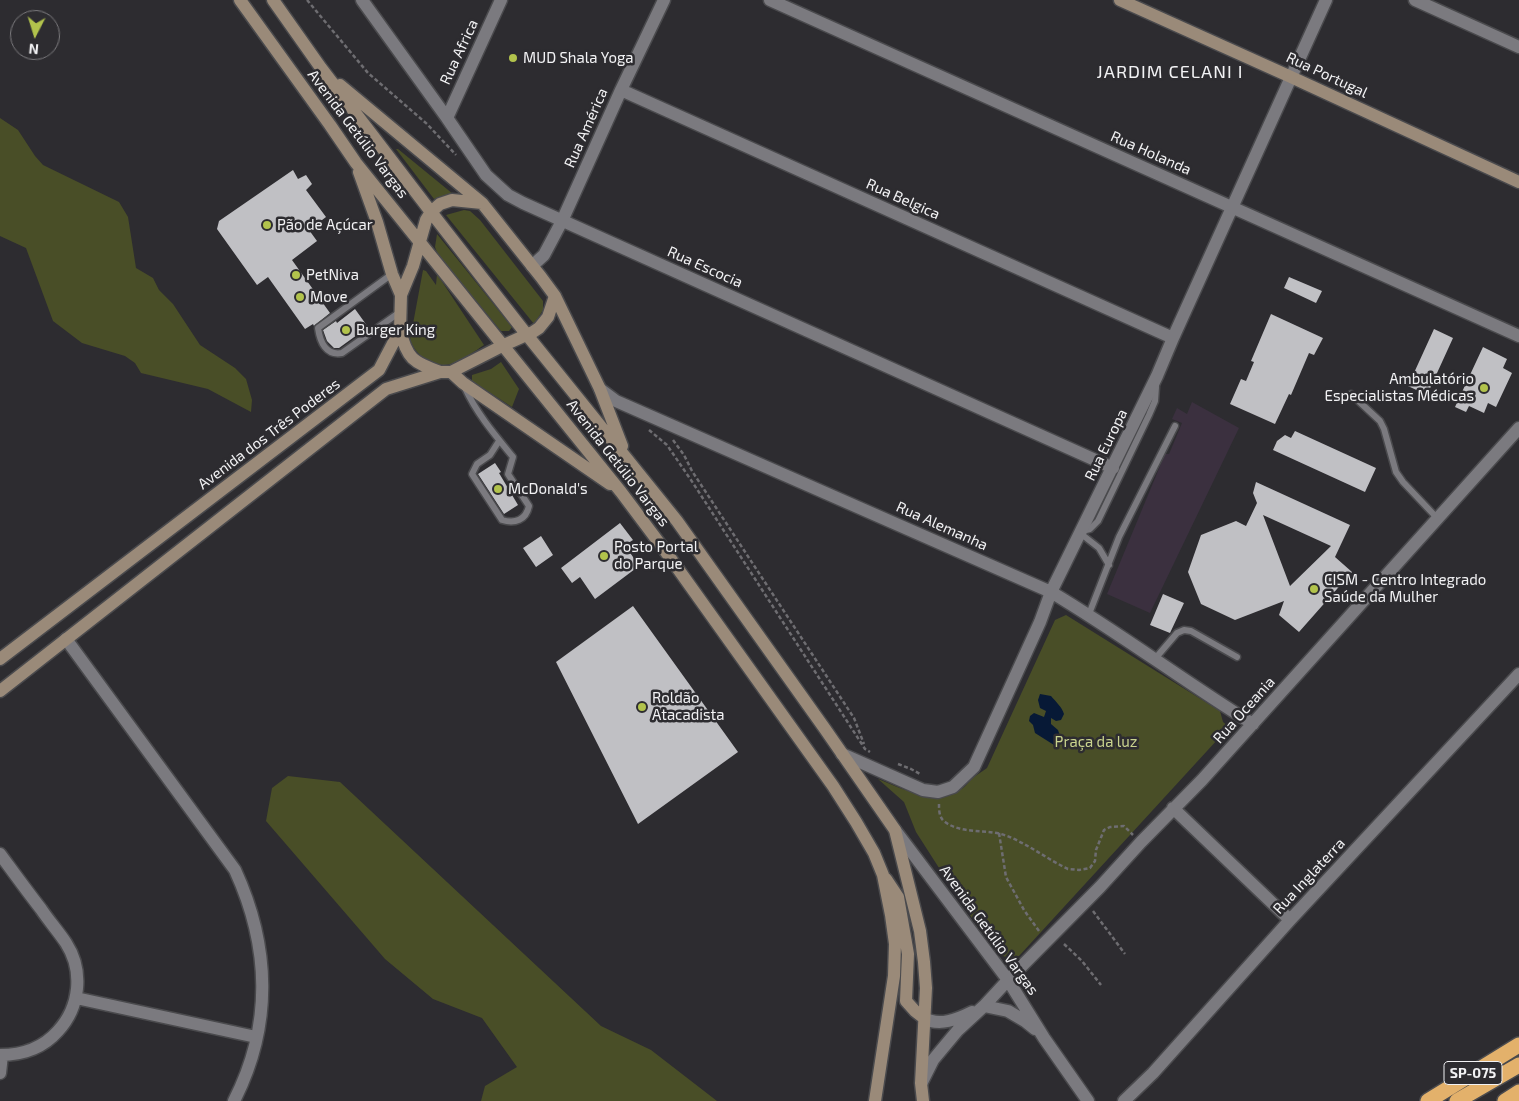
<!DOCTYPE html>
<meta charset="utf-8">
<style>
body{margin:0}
#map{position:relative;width:1519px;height:1101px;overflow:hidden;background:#2d2c30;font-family:"Exo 2",sans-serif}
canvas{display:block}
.north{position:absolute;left:10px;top:10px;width:50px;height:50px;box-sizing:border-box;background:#2d2c30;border:1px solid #7c7b7e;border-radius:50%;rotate:185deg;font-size:14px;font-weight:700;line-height:20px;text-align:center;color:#f2f2f4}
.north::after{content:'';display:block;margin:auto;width:18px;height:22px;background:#b2c34c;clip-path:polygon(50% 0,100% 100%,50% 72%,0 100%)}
</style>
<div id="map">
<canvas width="1519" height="1101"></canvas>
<div class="north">N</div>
</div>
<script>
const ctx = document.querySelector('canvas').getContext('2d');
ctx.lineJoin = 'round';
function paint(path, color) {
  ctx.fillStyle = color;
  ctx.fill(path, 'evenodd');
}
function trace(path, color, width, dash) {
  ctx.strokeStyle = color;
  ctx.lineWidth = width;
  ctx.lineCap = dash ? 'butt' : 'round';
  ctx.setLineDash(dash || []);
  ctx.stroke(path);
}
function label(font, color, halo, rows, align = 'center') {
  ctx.font = font + ' "Exo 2",sans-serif';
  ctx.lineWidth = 5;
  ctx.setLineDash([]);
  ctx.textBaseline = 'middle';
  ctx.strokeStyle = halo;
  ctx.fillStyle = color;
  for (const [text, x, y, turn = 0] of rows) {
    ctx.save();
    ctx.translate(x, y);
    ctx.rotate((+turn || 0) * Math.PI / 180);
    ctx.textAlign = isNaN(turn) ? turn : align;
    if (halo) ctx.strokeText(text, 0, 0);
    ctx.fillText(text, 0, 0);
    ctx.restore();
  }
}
const medical = new Path2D(`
 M1192 402 1239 428 1150 613 1107 594 1165 454H1169L1182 423 1172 419 1177 408 1187 414Z`);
const green = new Path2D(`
 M0 118 18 130 35 156 43 165 119 202 128 217 136 268 153 278 159 290 173 304 200 345 235 368 246 379 252 400 251 412 208 389 141 373 135 363 125 356 82 343 53 321 26 248 0 236Z
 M396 149H398L453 194 434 199Z
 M464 210 470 211 480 220 543 301V310L534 324 446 215Z
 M437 234 512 327 509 331H501L438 255 435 247Z
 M423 270 426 271 436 285 437 274 484 345C475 351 465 358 456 362 437 371 417 358 410 340Z
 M501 362 519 389 512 407 472 381V375L491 369Z
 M1066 615 1220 711 1223 722 1229 727 1019 956 1008 958 998 954 964 907 916 832 904 802 878 779C905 790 936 806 963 788 967 785 970 780 974 777 978 774 983 771 987 768L1055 620Z
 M288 776 340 782 601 1026 651 1050 717 1101H481L485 1086 517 1067 482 1018 433 999 385 959 266 821 272 788Z`);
const water = new Path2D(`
 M1040 694 1051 696C1056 702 1062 707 1064 714L1061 720 1056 721 1051 718V724L1058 730 1060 736 1054 745 1035 733 1033 725 1029 721 1030 716 1034 713 1044 717 1046 711 1040 708 1038 700Z`);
const building = new Path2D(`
 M293 170 298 179 306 175 312 184 306 190 326 217 309 230 317 241 292 260 330 313 314 326 313 324 305 329 268 277 257 285 217 229 219 221Z
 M1289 277 1322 291 1316 303 1284 288Z
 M355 309 368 327 339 348H334L327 341 323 330 336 321 337 323Z
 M1271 314 1323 338 1314 355 1309 353 1291 395 1289 394 1275 424 1230 404 1241 379 1246 381 1254 362 1251 361Z
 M1434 329 1453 338 1427 395 1408 386Z
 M1483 347 1507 359 1503 368 1512 373 1496 407 1488 403 1484 413 1469 406 1466 412 1455 407Z
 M1295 431 1376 468 1365 492 1273 450 1277 441 1285 435 1291 438Z
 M495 463 501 472 499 473 518 505 504 514 478 474Z
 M1256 482 1350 525 1335 557 1352 572 1299 632 1279 615 1284 601 1235 620 1201 604 1188 572 1201 535 1236 521 1246 526 1257 503 1253 493ZM1263 515 1331 546 1290 586Z
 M620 523 633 540 625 545 639 566 595 599 580 577 572 583 561 568Z
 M541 536 553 555 536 567 523 548Z
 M1163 594 1184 603 1170 633 1150 625Z
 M633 606 738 752 638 824 556 662Z`);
const path = new Path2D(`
 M307 0 368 73 427 124 456 155
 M649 430 667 445 693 483 865 749 870 752
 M673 440 684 455 692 471 854 718 864 744
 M898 764 911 769 920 774
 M939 804C939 810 939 818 945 822 963 835 987 828 1007 836 1028 844 1047 859 1068 869L1079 870 1090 868 1095 861 1096 850 1104 830 1110 827 1124 826 1133 835
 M999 833 1006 877 1024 910 1039 931
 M1093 911 1125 954
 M1064 944 1082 961 1101 985`);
const lane = new Path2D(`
 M392 274 318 328C320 342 326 356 342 353L400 312
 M465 388C477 414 495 435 513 457L508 474 529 506C526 520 515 524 502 520L472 474 477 464 490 455 499 441
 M1351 394 1380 421 1384 429 1396 472 1403 482 1438 519
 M1082 531 1090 529 1098 521 1149 415 1155 401 1156 387
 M1080 533 1099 548 1109 565
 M1089 614 1119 537 1175 426
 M1154 660 1177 633 1184 630 1191 631 1237 657`);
const street = new Path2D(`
 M362 0 447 118 486 175 508 195 523 203 1113 468
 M770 0 1519 336
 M1415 0 1519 47
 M621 90 1173 338
 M447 118 501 0
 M532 266 544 255 562 221 621 90 664 0
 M600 389 616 401 1051 592C1120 633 1185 682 1253 724
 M66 639 235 870C270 946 273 1025 234 1101
 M842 754 923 790 938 792 953 787 974 767 1040 622 1051 592 1157 376 1173 338 1326 0
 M1173 808 1290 920
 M895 830 1008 980 1044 1038 1088 1101
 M0 854C14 873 27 891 41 909 49 921 58 931 66 943 84 971 80 1007 58 1031 43 1048 22 1055 0 1055
 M76 998 256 1037
 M984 1006 1008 1011 1025 1021 1035 1029
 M924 1018C939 1027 958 1019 972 1012
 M0 1073 2 1055
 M922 1082 933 1060 958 1030 984 1006 1008 980 1100 887 1141 842 1202 780 1519 428
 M1124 1101 1153 1073 1290 920 1519 674`);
const secondary = new Path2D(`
 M240 0 330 125 356 163 621 492 666 552 833 786 856 822 874 853 883 875 891 915 895 944 894 976 875 1101
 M273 0 321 68 431 212 527 335 677 521 825 729 895 830 920 931 924 962 926 988 921 1083 923 1101
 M1120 0 1291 77 1519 182
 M340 85 482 203 541 277 555 296 600 389 622 446
 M359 172 377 222 392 274 401 295
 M400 330C407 359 413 362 440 372
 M451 372 463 383 610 484
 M0 659 379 370 400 330 401 295 413 266 426 220 431 212 440 204 452 200 482 203
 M0 691 386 389 440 372H451L504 345 533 332 539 328 548 317 555 296
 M886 879 898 897 908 954 906 1001 915 1011 924 1018`);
const highway = new Path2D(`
 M1428 1101 1519 1045
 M1457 1101 1519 1065
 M1505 1101 1519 1092`);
const markers = [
 [513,58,5,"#b2c34c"],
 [267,225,5,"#b2c34c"],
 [296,275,5,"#b2c34c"],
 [300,297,5,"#b2c34c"],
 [346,330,5,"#b2c34c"],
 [1484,388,5,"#b2c34c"],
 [498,489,5,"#b2c34c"],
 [604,556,5,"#b2c34c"],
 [1314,589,5,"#b2c34c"],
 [642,707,5,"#b2c34c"]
];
const shields = [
 [1473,1073,58]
];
const shieldNames = [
 ["SP-075",1473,1073]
];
const streetNames = [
 ["Rua Africa",459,52,-65],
 ["Rua Portugal",1327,75,25],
 ["Rua América",586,128,-66],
 ["Avenida Getúlio Vargas",358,134,53],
 ["Rua Holanda",1151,153,24],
 ["Rua Belgica",903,199,24],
 ["Rua Escocia",705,267,24],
 ["Avenida dos Três Poderes",269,434,-37],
 ["Rua Europa",1106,445,-64],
 ["Avenida Getúlio Vargas",618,463,52],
 ["Rua Alemanha",942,526,24],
 ["Rua Oceania",1244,710,-48],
 ["Rua Inglaterra",1309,876,-47],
 ["Avenida Getúlio Vargas",989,930,54]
];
const poiNames = [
 ["MUD Shala Yoga",523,58],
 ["Pão de Açúcar",277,225],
 ["PetNiva",306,275],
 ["Move",310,297],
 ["Burger King",356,330],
 ["Ambulatório",1474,379,"right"],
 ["Especialistas Médicas",1474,396,"right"],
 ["McDonald's",508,489],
 ["Posto Portal",614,547],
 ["do Parque",614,564],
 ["CISM - Centro Integrado",1324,580],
 ["Saúde da Mulher",1324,597],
 ["Roldão",652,698],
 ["Atacadista",652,715]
];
const parkNames = [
 ["Praça da luz",1096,742]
];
const quarterNames = [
 ["JARDIM CELANI I",1170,72]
];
paint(medical, '#3b303f');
paint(green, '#494e27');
paint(water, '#071936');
paint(building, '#c0c0c4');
trace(lane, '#4a4a4d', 9);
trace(street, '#4a4a4d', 15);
trace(secondary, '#4a4a4d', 15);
trace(highway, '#4a4a4d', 18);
trace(path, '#6e6d71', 2.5, [4, 2.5]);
trace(lane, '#7b7a7f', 6);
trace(street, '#7b7a7f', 12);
trace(secondary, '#9a8a79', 12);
trace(highway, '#e3b16b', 15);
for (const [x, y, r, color] of markers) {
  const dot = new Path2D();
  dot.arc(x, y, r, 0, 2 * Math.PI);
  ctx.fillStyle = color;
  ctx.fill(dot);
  trace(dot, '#2d2c30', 2);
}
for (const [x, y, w] of shields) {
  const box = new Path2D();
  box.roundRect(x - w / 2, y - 11.5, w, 23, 4);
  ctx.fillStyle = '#2d2c30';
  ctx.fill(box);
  trace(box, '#f2f2f4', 1);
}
label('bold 14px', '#f2f2f4', null, shieldNames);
label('15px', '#f2f2f4', '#2d2c30', streetNames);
label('15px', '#f2f2f4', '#2d2c30', poiNames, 'left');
label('15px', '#cad48e', '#2d2c30', parkNames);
ctx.letterSpacing = '1px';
label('18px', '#f2f2f4', '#2d2c30', quarterNames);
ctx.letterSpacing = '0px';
</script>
